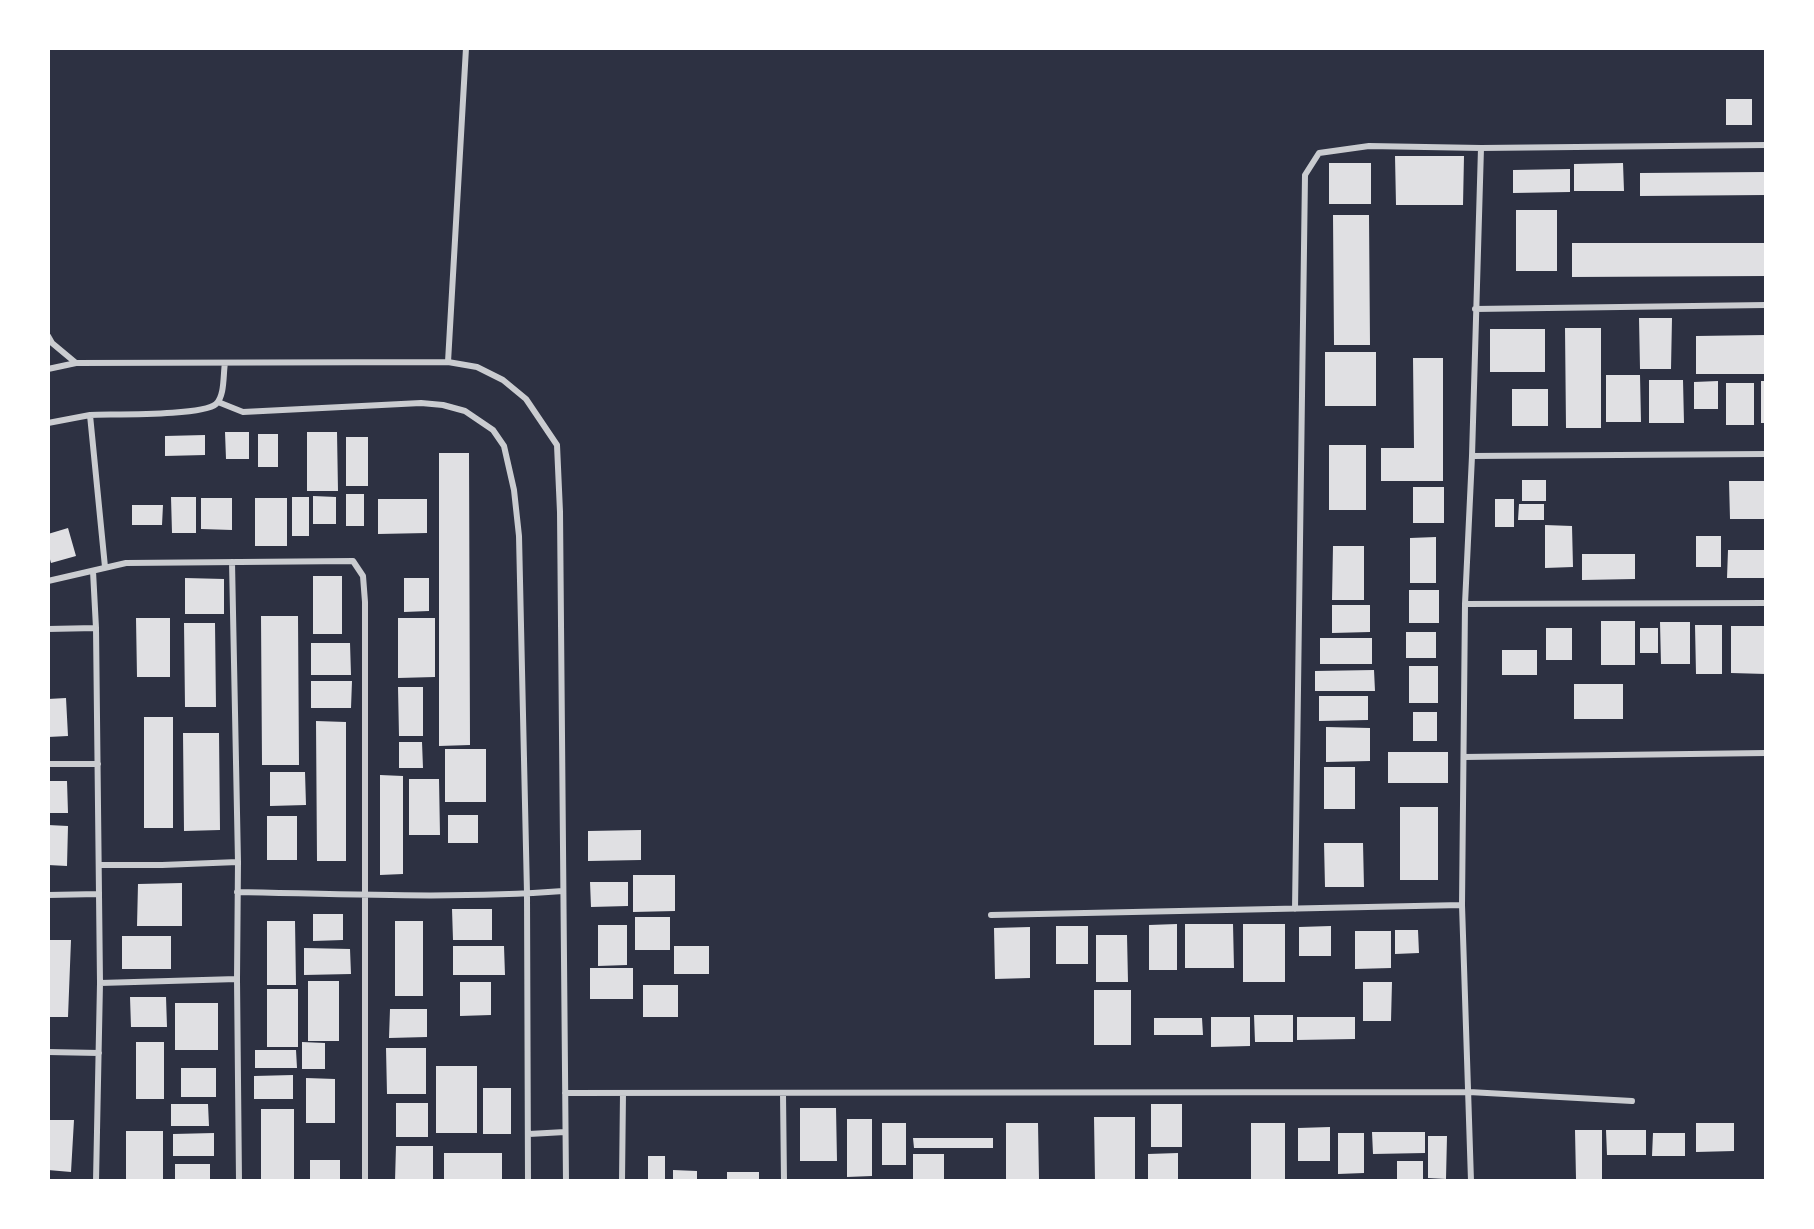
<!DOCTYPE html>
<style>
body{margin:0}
#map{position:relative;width:1814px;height:1229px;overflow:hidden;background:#2d3142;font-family:Merriweather,serif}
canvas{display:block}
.frame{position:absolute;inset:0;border:50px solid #fff;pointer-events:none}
</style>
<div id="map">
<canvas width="1814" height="1229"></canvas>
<div class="frame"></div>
</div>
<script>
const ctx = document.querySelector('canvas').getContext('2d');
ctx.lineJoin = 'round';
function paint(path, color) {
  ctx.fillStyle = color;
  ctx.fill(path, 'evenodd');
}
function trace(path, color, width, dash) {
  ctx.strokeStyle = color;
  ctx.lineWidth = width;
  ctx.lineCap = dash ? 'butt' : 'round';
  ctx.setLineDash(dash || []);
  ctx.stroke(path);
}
const building = new Path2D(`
 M1726 99H1752V125H1726Z
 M1395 156H1464L1463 205H1396Z
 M1329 163H1371V204H1329Z
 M1623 163 1624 191H1574V164Z
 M1570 169V192L1513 193V170Z
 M1766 172V195L1640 196V173Z
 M1516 210H1557V271H1516Z
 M1333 215H1369L1370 345H1334Z
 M1572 243H1766V276L1572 277Z
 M1639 318H1672L1671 369H1640Z
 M1565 328H1601V428H1566Z
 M1490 329H1545V372H1490Z
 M1766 335V374H1696V336Z
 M1325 352H1376V406H1325Z
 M1413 358H1443V481H1381V448H1414Z
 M1606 375H1640L1641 422H1606Z
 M1649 380H1683L1684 423H1649Z
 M1718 381V409H1694V382Z
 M1761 381H1766V423H1761Z
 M1726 383H1754V425H1726Z
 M1512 389H1548V426H1512Z
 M225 432H249V459H226Z
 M307 432H337L338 491H307Z
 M258 434H278V467H258Z
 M205 435V455L165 456V436Z
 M346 437H368V486H346Z
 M1329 445H1366V510H1329Z
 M439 453H469L470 745 439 746Z
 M1522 480H1546V501H1522Z
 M1729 481H1766V519H1730Z
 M1413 487H1444V523H1413Z
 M346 494H364V526H346Z
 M313 496 336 497V524H313Z
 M171 497H196V533H172Z
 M292 497H309V536H292Z
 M201 498H232V530L201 529Z
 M255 498H287V546H255Z
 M378 499H427V533L378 534Z
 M1495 499H1514V527H1495Z
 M1519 504H1544V520H1518Z
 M132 505H163L162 525H132Z
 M1545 525 1572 526 1573 567 1545 568Z
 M68 528 76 556 51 563 48 552V534Z
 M1696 536H1721V567H1696Z
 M1436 537V583H1410V538Z
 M1333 546H1364V600H1332Z
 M1728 550H1766V578H1727Z
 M1582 554H1635V579L1582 580Z
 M313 576H342V634H313Z
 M185 578 224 579V614H185Z
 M404 578H429V611L404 612Z
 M1409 590H1439V623H1409Z
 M1332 605H1370V632L1332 633Z
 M261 616H298L299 765H262Z
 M136 618H170V677H137Z
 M398 618H435V677L398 678Z
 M1601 621H1635V665H1601Z
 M1660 622H1690V664H1661Z
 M184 623H215L216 707H185Z
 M1695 625H1722V674H1696Z
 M1731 626H1766V674L1731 673Z
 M1546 628H1572V660H1546Z
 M1640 628H1658V653H1640Z
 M1406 632H1436V658H1406Z
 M1320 638H1372V664H1320Z
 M311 643H350L351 675H311Z
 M1502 650H1537V675H1502Z
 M1409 666H1438V703H1409Z
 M1374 670 1375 691H1315V671Z
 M311 681H352L351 708H311Z
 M1574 684H1623V719H1574Z
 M398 687H423V736H399Z
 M1319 696H1368V720L1319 721Z
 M66 698 68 736 48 737V699Z
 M1413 712H1437V741H1413Z
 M144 717H173V828H144Z
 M316 721 346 722V861H317Z
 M1326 727 1370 728V761L1326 762Z
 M183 733H219L220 830 184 831Z
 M399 742H422L423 768H399Z
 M445 749H486V802H445Z
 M1388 752H1448V783H1388Z
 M1324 767H1355V809H1324Z
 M270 772H305L306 805 270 806Z
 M380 775 403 776V874L380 875Z
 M409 779H439L440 835H409Z
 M48 781H67L68 813H48Z
 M1400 807H1438V880H1400Z
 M448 815H478V843H448Z
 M267 816H297V860H267Z
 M48 825 68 826 67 866 48 865Z
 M641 830V860L588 861V831Z
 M1324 843H1363L1364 887H1325Z
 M633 875H675V911L633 912Z
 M590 882H628V906L591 907Z
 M182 883V926H137L138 884Z
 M452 909H492V940H453Z
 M313 914H343V940L313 941Z
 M635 917H670V950H635Z
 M267 921H295L296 985H267Z
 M395 921H423V996H395Z
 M1177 924V970H1149V925Z
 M1185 924H1233L1234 968H1185Z
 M1243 924H1285V982H1243Z
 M598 925H627V965L598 966Z
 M1056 926H1088V964H1056Z
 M1331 926V956H1299V927Z
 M1030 927V978L995 979 994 928Z
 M1395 930H1418L1419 953 1395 954Z
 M1355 931H1391V968L1355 969Z
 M1096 935H1127L1128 982H1096Z
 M122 936H171V969H122Z
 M48 940H71L68 1017H48Z
 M453 946H504L505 975H453Z
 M674 946H709V974H674Z
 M304 948 350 949 351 974 304 975Z
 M590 968H633V999H590Z
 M308 981H339V1041H308Z
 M460 982H491V1015L460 1016Z
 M1363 982H1392L1391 1021H1363Z
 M643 985H678V1017H643Z
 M267 989H298V1047H267Z
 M1094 990H1131V1045H1094Z
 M130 997H166L167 1027H131Z
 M175 1003H218V1050H175Z
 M390 1009H427V1037L389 1038Z
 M1254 1015H1293V1042H1255Z
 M1211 1017H1250V1046L1211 1047Z
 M1297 1017H1355V1039L1297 1040Z
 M1154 1018H1202L1203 1035H1154Z
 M136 1042H164V1099H136Z
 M302 1042 325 1043V1069H302Z
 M386 1048H426V1094H387Z
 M255 1050H296L297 1068H255Z
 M436 1066H477V1133H436Z
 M181 1068H216V1097H181Z
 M293 1075V1099H254V1076Z
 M306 1078 335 1079V1123H306Z
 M483 1088H511V1134H483Z
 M396 1103H428V1137H396Z
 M171 1104H208L209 1126H171Z
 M1151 1104H1182V1147H1151Z
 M800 1108H836L837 1161H800Z
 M261 1109H294V1181H261Z
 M1094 1117H1135V1181H1095Z
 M847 1119H872V1176L847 1177Z
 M49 1120H74L71 1172 48 1170Z
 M882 1123H906V1165H882Z
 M1006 1123H1038L1039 1179 1006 1180Z
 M1251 1123H1285V1181H1251Z
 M1696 1123H1734V1151L1696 1152Z
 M1330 1127V1161H1298V1128Z
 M1575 1130H1602V1179H1576Z
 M1606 1130H1646V1155H1607Z
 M126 1131H163V1181H126Z
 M1372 1132H1425V1153L1373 1154Z
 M214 1133V1156H173V1134Z
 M1338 1133H1364V1173L1338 1174Z
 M1653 1133H1685V1156H1652Z
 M1428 1136H1447L1446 1179 1428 1178Z
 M913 1138H993V1148H914Z
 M396 1146H433V1181H395Z
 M444 1153H502V1181H444Z
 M1178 1153V1181H1148V1154Z
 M913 1154H944V1181H913Z
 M648 1156H665V1181H648Z
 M310 1160H340V1181H310Z
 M1397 1161H1423V1181H1397Z
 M175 1164H210V1181H175Z
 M673 1170 697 1171V1181H673Z
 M727 1172H759V1181H727Z`);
const minor = new Path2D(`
 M1475 309 1766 305
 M48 336 52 343 76 363 448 362 477 367 503 380 526 399 557 445 560 512 566 1181
 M448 362 466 48
 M48 369 76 363
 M218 402 243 412 421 403 443 405 465 411 493 430 504 446 514 490 519 536 527 893 528 1181
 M90 415C112 414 203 416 216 404 225 396 223 374 225 363
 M48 423 90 415 105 567
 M1472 456 1766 454
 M232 562 238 862 237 979 239 1181
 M93 571 96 628 100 983 96 1181
 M48 581 126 563 353 561 363 576 365 602V1181
 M1465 604 1766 603
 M48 629 96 628
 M1464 757 1766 753
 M48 764H98
 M99 865H162L238 862
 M237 892C346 894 455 899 563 891
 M48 895 99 894
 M1295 909 1305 175 1319 153 1369 146 1481 148
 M991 915 1462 905
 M100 983 237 979
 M48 1052 99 1053
 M565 1093 1469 1092 1632 1101
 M783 1094 784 1181
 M529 1134 565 1132
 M622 1181 623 1093
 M1471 1181 1462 905 1465 604 1472 456 1481 148 1766 145`);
paint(building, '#e0e0e3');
trace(minor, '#caccd0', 6);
</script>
